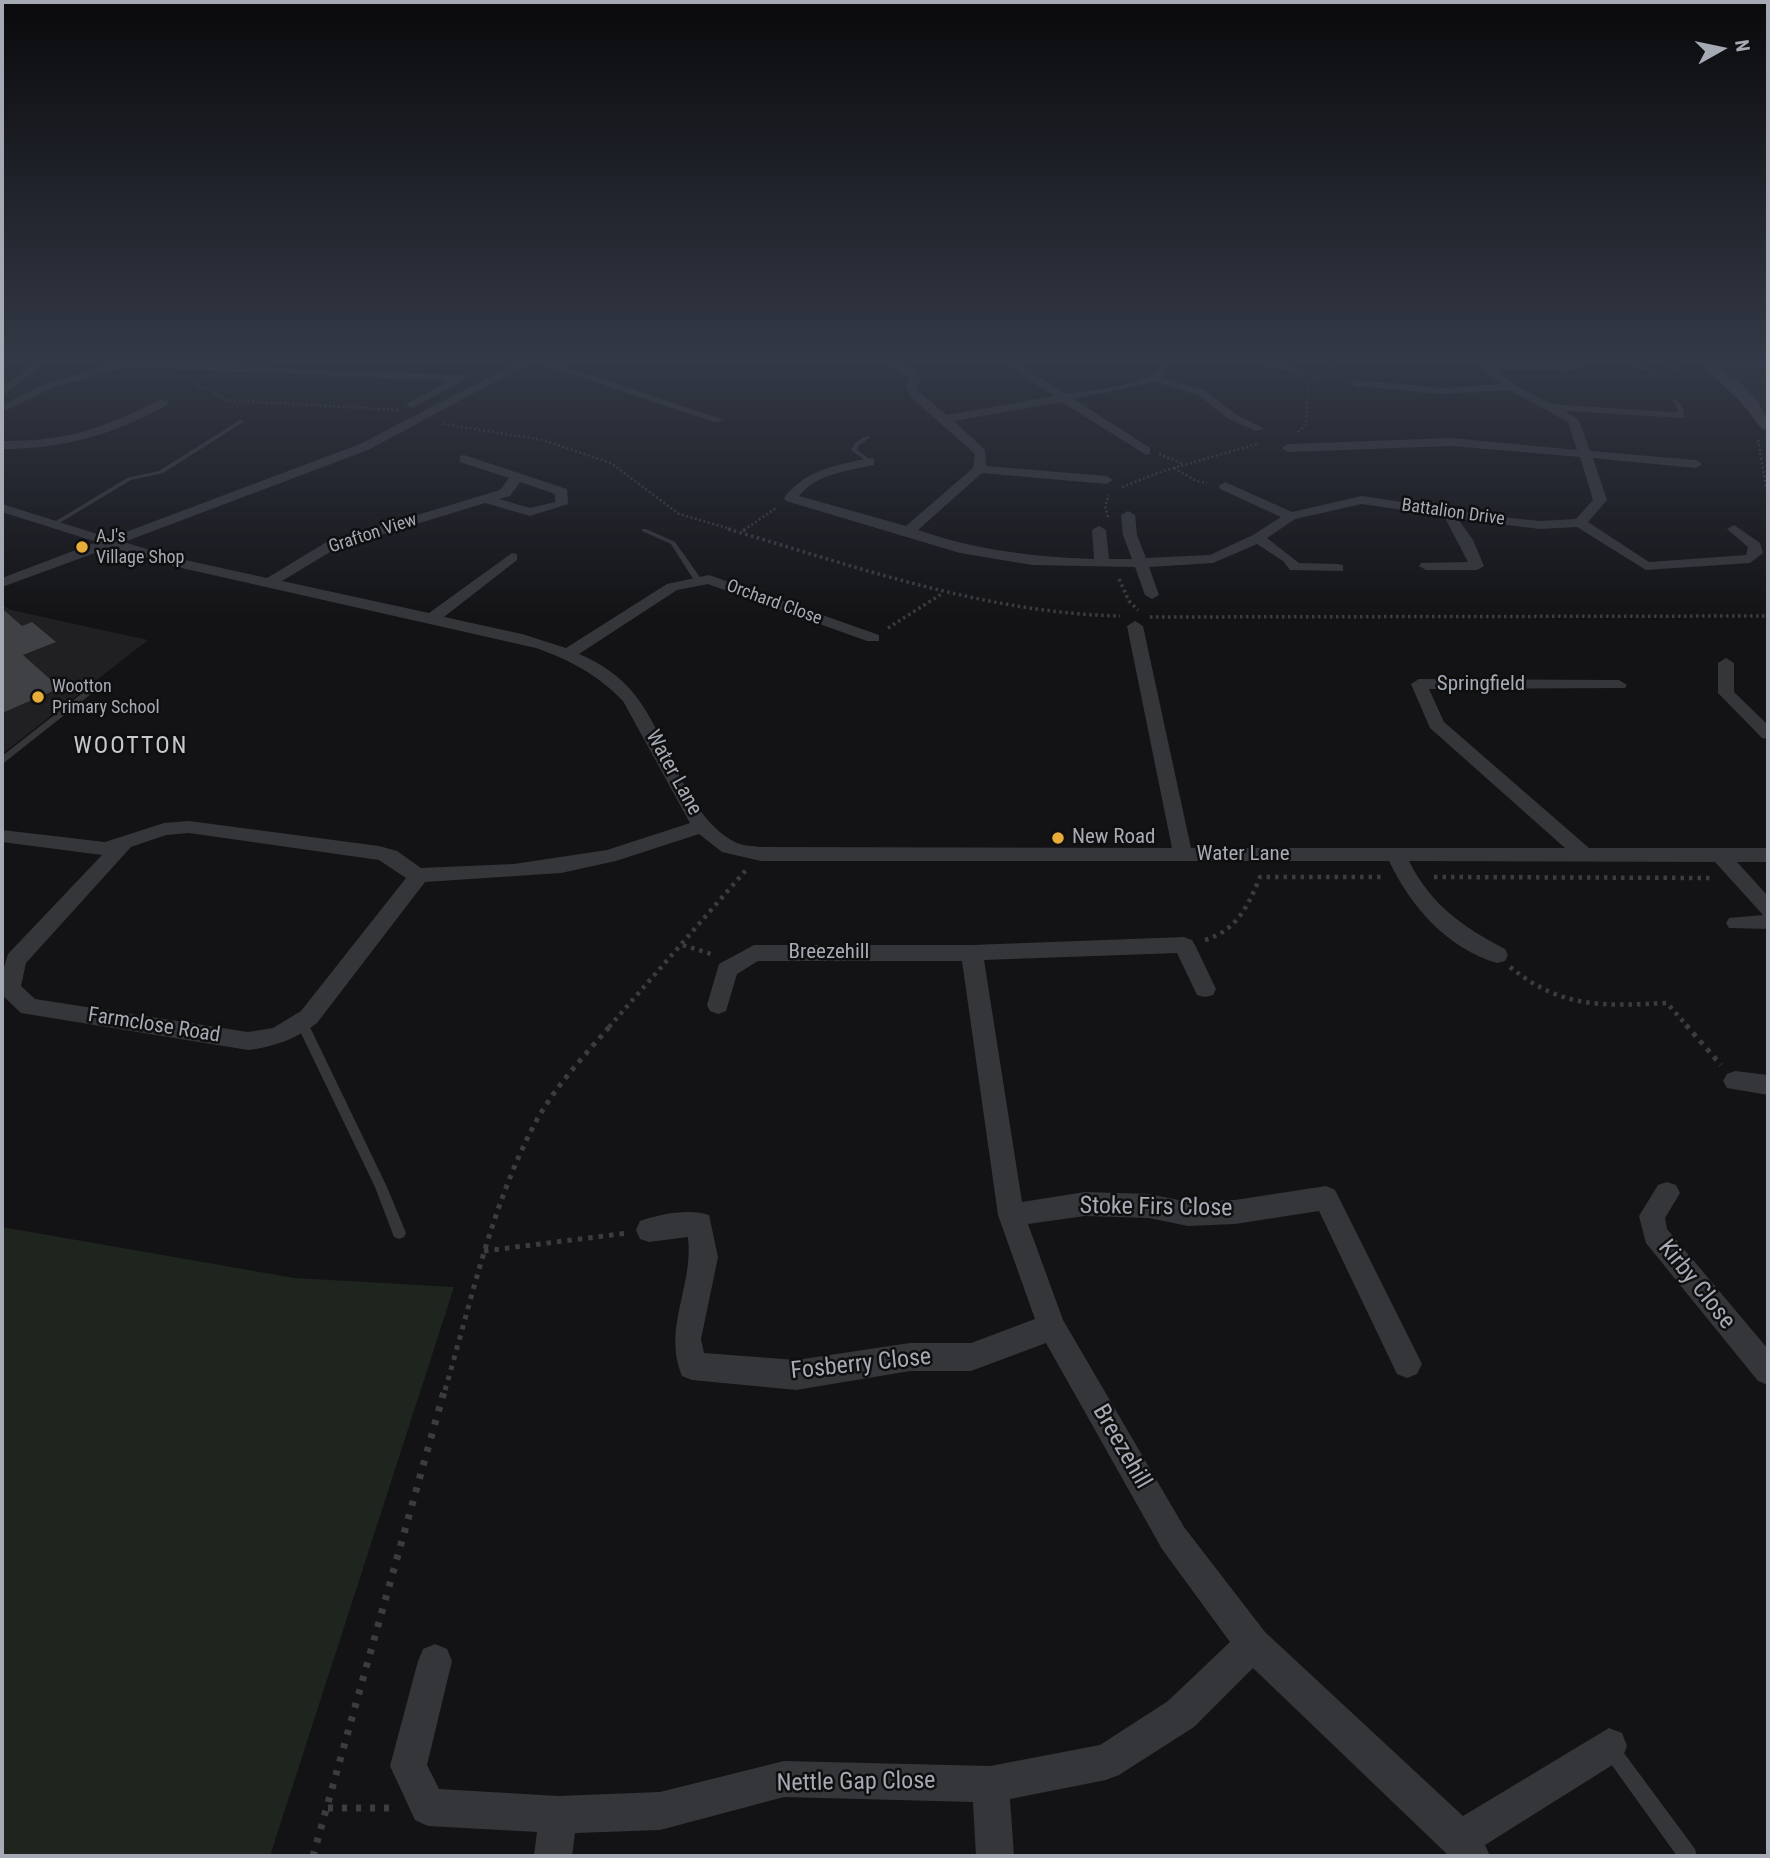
<!DOCTYPE html>
<style>
body{margin:0}
#map{position:relative;width:1770px;height:1858px;overflow:hidden;background:#131315;font-family:"Roboto Condensed",sans-serif}
canvas{display:block}
.frame{position:absolute;inset:0;border:4px solid #a6aab5;pointer-events:none}
.north{position:absolute;left:1686px;top:14px;width:70px;height:70px;-webkit-text-stroke:5px #0f0f10;paint-order:stroke;rotate:81deg;font-size:19px;font-weight:700;line-height:28px;text-align:center;color:#a6aab5}
.north::after{content:'';display:block;margin:auto;width:24px;height:32px;background:#a6aab5;clip-path:polygon(50% 0,100% 100%,50% 72%,0 100%)}
</style>
<div id="map">
<canvas width="1770" height="1858"></canvas>
<div class="frame"></div>
<div class="north">N</div>
</div>
<script>
const ctx = document.querySelector('canvas').getContext('2d');
ctx.lineJoin = 'round';
function paint(path, color) {
  ctx.fillStyle = color;
  ctx.fill(path, 'evenodd');
}
function trace(path, color, width, dash) {
  ctx.strokeStyle = color;
  ctx.lineWidth = width;
  ctx.lineCap = dash ? 'butt' : 'round';
  ctx.setLineDash(dash || []);
  ctx.stroke(path);
}
function label(font, color, halo, rows, align = 'center') {
  ctx.font = font + ' "Roboto Condensed",sans-serif';
  ctx.lineWidth = 5;
  ctx.setLineDash([]);
  ctx.textBaseline = 'middle';
  ctx.strokeStyle = halo;
  ctx.fillStyle = color;
  for (const [text, x, y, turn = 0] of rows) {
    ctx.save();
    ctx.translate(x, y);
    ctx.rotate((+turn || 0) * Math.PI / 180);
    ctx.textAlign = isNaN(turn) ? turn : align;
    if (halo) ctx.strokeText(text, 0, 0);
    ctx.fillText(text, 0, 0);
    ctx.restore();
  }
}
const built = new Path2D(`
 M1718 362H1768V417L1727 370Z
 M2 605 11 610 148 640 2 754Z`);
const green = new Path2D(`
 M2 1227 294 1278 454 1287 270 1856H2Z`);
const building = new Path2D(`
 M5 611 22 626 32 622 56 642 23 655 60 688 2 713V612Z`);
const pathFar4 = new Path2D(`
 M1670 366 1694 376
 M198 384 226 400 398 410
 M443 424 543 440 611 463 679 514 734 530
 M1298 432 1306 425 1308 385 1342 362
 M1758 440 1768 498
 M1159 454 1183 464
 M1174 468 1196 481 1207 483
 M1122 487 1163 471 1257 444
 M1108 517 1105 506 1109 495
 M744 530 776 508`);
const pathFar3 = new Path2D(`
 M728 529C857 567 985 613 1120 616
 M743 531 746 529
 M1119 579 1129 601 1138 610
 M1150 617 1768 616
 M888 628 943 593`);
const pathFar2 = new Path2D(`
 M1434 877 1712 878
 M1205 940C1237 930 1248 906 1260 877H1383
 M683 945 714 955
 M1510 967C1562 1009 1603 1006 1667 1003L1688 1027
 M609 1027 746 870`);
const pathFar1 = new Path2D(`
 M1686 1025 1721 1065
 M484 1251 628 1233
 M445 1390C471 1302 491 1208 533 1127 552 1090 583 1057 611 1025`);
const path = new Path2D(`
 M328 1808H395
 M313 1856 445 1388`);
const lane = new Path2D(`
 M1626 362H1633L1661 374 1656 375Z
 M1672 399H1676L1684 410 1682 416 1677 415 1678 410Z
 M240 420 245 421 163 473 131 480 56 525 51 524 127 478 159 471Z
 M866 436 871 437 859 445 857 450 872 461 873 462 870 464 851 450 855 443Z
 M642 529H646L675 542 702 580 701 582H695L671 544 642 531Z
 M94 684H97L101 686 5 762 2 763V756Z
 M302 1019 306 1020 308 1023 387 1187 406 1233 404 1237 399 1239 394 1237 375 1187 296 1023 298 1020Z
 M1612 1742 1618 1745 1695 1849 1697 1856H1677L1606 1757 1603 1751 1606 1745Z`);
const street = new Path2D(`
 M35 362 44 364 2 396V388Z
 M120 362 463 375 468 378 412 408 406 405 408 403 449 381 126 367 55 387 2 412V405L47 383Z
 M518 362H532L368 450 124 542 176 558 267 578 325 543 500 490 509 478 460 462V456L464 455 567 489 568 504 530 516 485 503 335 549 282 581 429 613 512 553 517 554V560L444 617 522 634 566 648 667 584 709 575 879 635V641H867L708 584 677 590 579 654C601 663 621 677 635 695 669 738 685 816 735 842 742 846 752 846 761 847L1172 848 1127 626 1135 621 1143 626 1191 848H1565L1430 728 1411 684 1419 679 1619 680 1627 685 1625 688 1429 689 1444 722 1589 848H1768V862H1737L1768 896V929L1729 928 1726 923 1729 918 1763 915 1715 862 1409 861C1431 905 1463 927 1505 949L1508 955 1505 961 1497 963C1447 948 1411 907 1389 861H761L722 852 699 834 616 861 561 873 425 882 317 1023C296 1039 274 1047 248 1050L21 1013 2 995V974L8 954 102 855 2 842V830L105 842 164 823 189 821 379 846 397 851 421 868 514 864 607 850 690 823 623 701C598 675 570 660 536 648L173 566 111 547 2 587V578L97 542 2 512V504L110 538 360 444ZM520 482 555 494V502L530 508 499 499 510 496ZM189 833 379 860 406 878 301 1011 273 1028 248 1032 35 999 21 986 26 963 131 847 166 835Z
 M535 362H552L724 420 714 422Z
 M886 362C900 362 914 366 921 379L916 387 920 393 947 415 1054 396 1003 362H1016L1066 394C1088 390 1155 387 1161 362H1171L1163 378 1206 391 1235 414 1265 429 1255 431 1227 418 1198 395 1155 382 1074 399 1150 448V454L1146 455 1062 402 954 421 985 450 986 466 1107 476 1113 480 1107 484 982 473 918 530C976 550 1033 557 1094 559L1092 530 1099 526 1106 530 1109 559H1132L1123 535 1121 515 1128 511 1135 515 1137 535 1146 558 1210 555 1253 535 1281 517 1220 489 1219 486 1225 482 1292 512 1362 496 1501 517 1540 521 1576 519 1593 500 1580 457 1451 446 1288 452 1282 448 1288 444 1451 438 1577 450 1568 422 1509 390 1441 394 1355 386 1350 383 1355 380 1441 388 1501 384 1475 362 1569 365 1595 362 1569 371 1495 369 1515 385 1552 404 1684 413V417L1680 418 1565 411 1579 420 1590 451 1696 460 1702 464 1696 468 1593 458 1607 500 1588 522 1649 562 1746 555 1748 547 1727 529 1734 525 1760 543 1763 553 1750 563 1646 570 1577 527 1540 529 1458 519 1473 540 1484 566 1477 570H1426L1419 566 1421 563 1468 562 1444 516 1362 504 1295 519 1267 538 1299 563 1338 564 1343 565V571L1290 570 1283 561 1257 544 1213 563 1149 567 1159 595 1152 599 1145 595 1135 567 1032 565 960 553 786 501 784 498C806 469 837 465 870 458L874 459V465C847 471 818 473 799 496L906 526 973 468 975 454 911 397 906 387 910 377Z
 M1252 362H1273L1304 371 1299 374Z
 M160 400 170 402C162 409 151 413 141 418 95 440 52 449 2 449V441C68 441 101 429 160 400Z
 M1726 658 1734 663V692L1768 725V739L1762 738 1718 693V663Z
 M1184 937 1192 940 1195 945 1216 989 1213 995 1205 997 1197 995 1177 953 984 960 1022 1202 1085 1192 1149 1194 1188 1202 1235 1200 1326 1186 1335 1190 1422 1364 1417 1374 1407 1378 1397 1374 1319 1211 1235 1224 1188 1226 1149 1218 1085 1216 1028 1224 1063 1320 1184 1527 1265 1632 1463 1816 1609 1728 1622 1733 1627 1746 1622 1759 1485 1845 1490 1856H1449L1253 1668 1194 1727 1119 1775 1106 1780 1010 1799 1014 1856H976L973 1802 784 1797 660 1830 575 1833 572 1856H534L537 1832 428 1826 415 1820 390 1766 418 1661 423 1649 435 1644 447 1649 452 1661 427 1765 439 1789 558 1796 660 1792 784 1761 990 1766 1100 1745 1168 1701 1230 1642 1162 1549 1046 1343 971 1371H910L796 1390 692 1380 682 1376C662 1328 694 1286 688 1237L649 1242 640 1239 636 1230 640 1221C658 1214 691 1208 709 1215L718 1257 701 1339 704 1353 796 1360 910 1343H971L1035 1319 998 1215 962 961H758L737 974 726 1011 718 1014 710 1011 707 1005 719 964 754 945H972Z
 M1735 1071 1768 1075V1095L1727 1088 1723 1081 1727 1074Z
 M1667 1182 1676 1185 1680 1193 1665 1218 1667 1229 1768 1349V1385L1758 1381 1646 1243 1639 1216 1658 1185Z`);
const secondary = new Path2D(`
 M1698 362H1714C1736 381 1768 400 1768 430L1762 429 1740 401Z`);
const markers = [
 [82,547,7,"#e8ad38"],
 [38,697,7,"#e8ad38"],
 [1058,838,7,"#e8ad38"]
];
const farStreetnames = [
 ["Battalion Drive",1453,513,8],
 ["Grafton View",373,534,-18],
 ["Orchard Close",774,603,20]
];
const farPoinames = [
 ["AJ's",96,537],
 ["Village Shop",96,558],
 ["Wootton",52,687],
 ["Primary School",52,708]
];
const streetNames = [
 ["Springfield",1481,685],
 ["Water Lane",673,773,61],
 ["Water Lane",1243,855],
 ["Breezehill",829,953],
 ["Farmclose Road",154,1026,9]
];
const poiNames = [
 ["New Road",1072,838]
];
const quarterNames = [
 ["WOOTTON",131,747]
];
const nearStreetnames = [
 ["Stoke Firs Close",1156,1208,1],
 ["Kirby Close",1696,1285,51],
 ["Fosberry Close",861,1365,-6],
 ["Breezehill",1121,1447,60],
 ["Nettle Gap Close",856,1783,-1]
];
paint(built, '#202022');
paint(green, '#1e251f');
paint(building, '#404145');
trace(pathFar4, '#3b3c41', 2.5, [2, 2.5]);
trace(pathFar3, '#3b3c41', 3.5, [2.5, 3.5]);
trace(pathFar2, '#3b3c41', 4.5, [3.5, 5]);
trace(pathFar1, '#3b3c41', 5, [4.5, 6]);
trace(path, '#3b3c41', 7, [5, 9]);
paint(lane, '#35363a');
paint(street, '#35363a');
paint(secondary, '#43444a');
const sky = ctx.createLinearGradient(0, 0, 0, 622);
sky.addColorStop(0, '#0a0a0c');
sky.addColorStop(0.58, '#333946');
sky.addColorStop(1, '#33394600');
ctx.fillStyle = sky;
ctx.fillRect(0, 0, 1770, 622);
for (const [x, y, r, color] of markers) {
  const dot = new Path2D();
  dot.arc(x, y, r, 0, 2 * Math.PI);
  ctx.fillStyle = color;
  ctx.fill(dot);
  trace(dot, '#0f0f10', 2.5);
}
label('18px', '#a6aab5', '#0f0f10', farStreetnames);
label('18px', '#a6aab5', '#0f0f10', farPoinames, 'left');
label('21px', '#a6aab5', '#0f0f10', streetNames);
label('21px', '#a6aab5', '#0f0f10', poiNames, 'left');
ctx.letterSpacing = '2px';
label('24px', '#c7c9d1', '#0f0f10', quarterNames);
ctx.letterSpacing = '0px';
label('24px', '#a6aab5', '#0f0f10', nearStreetnames);
</script>
